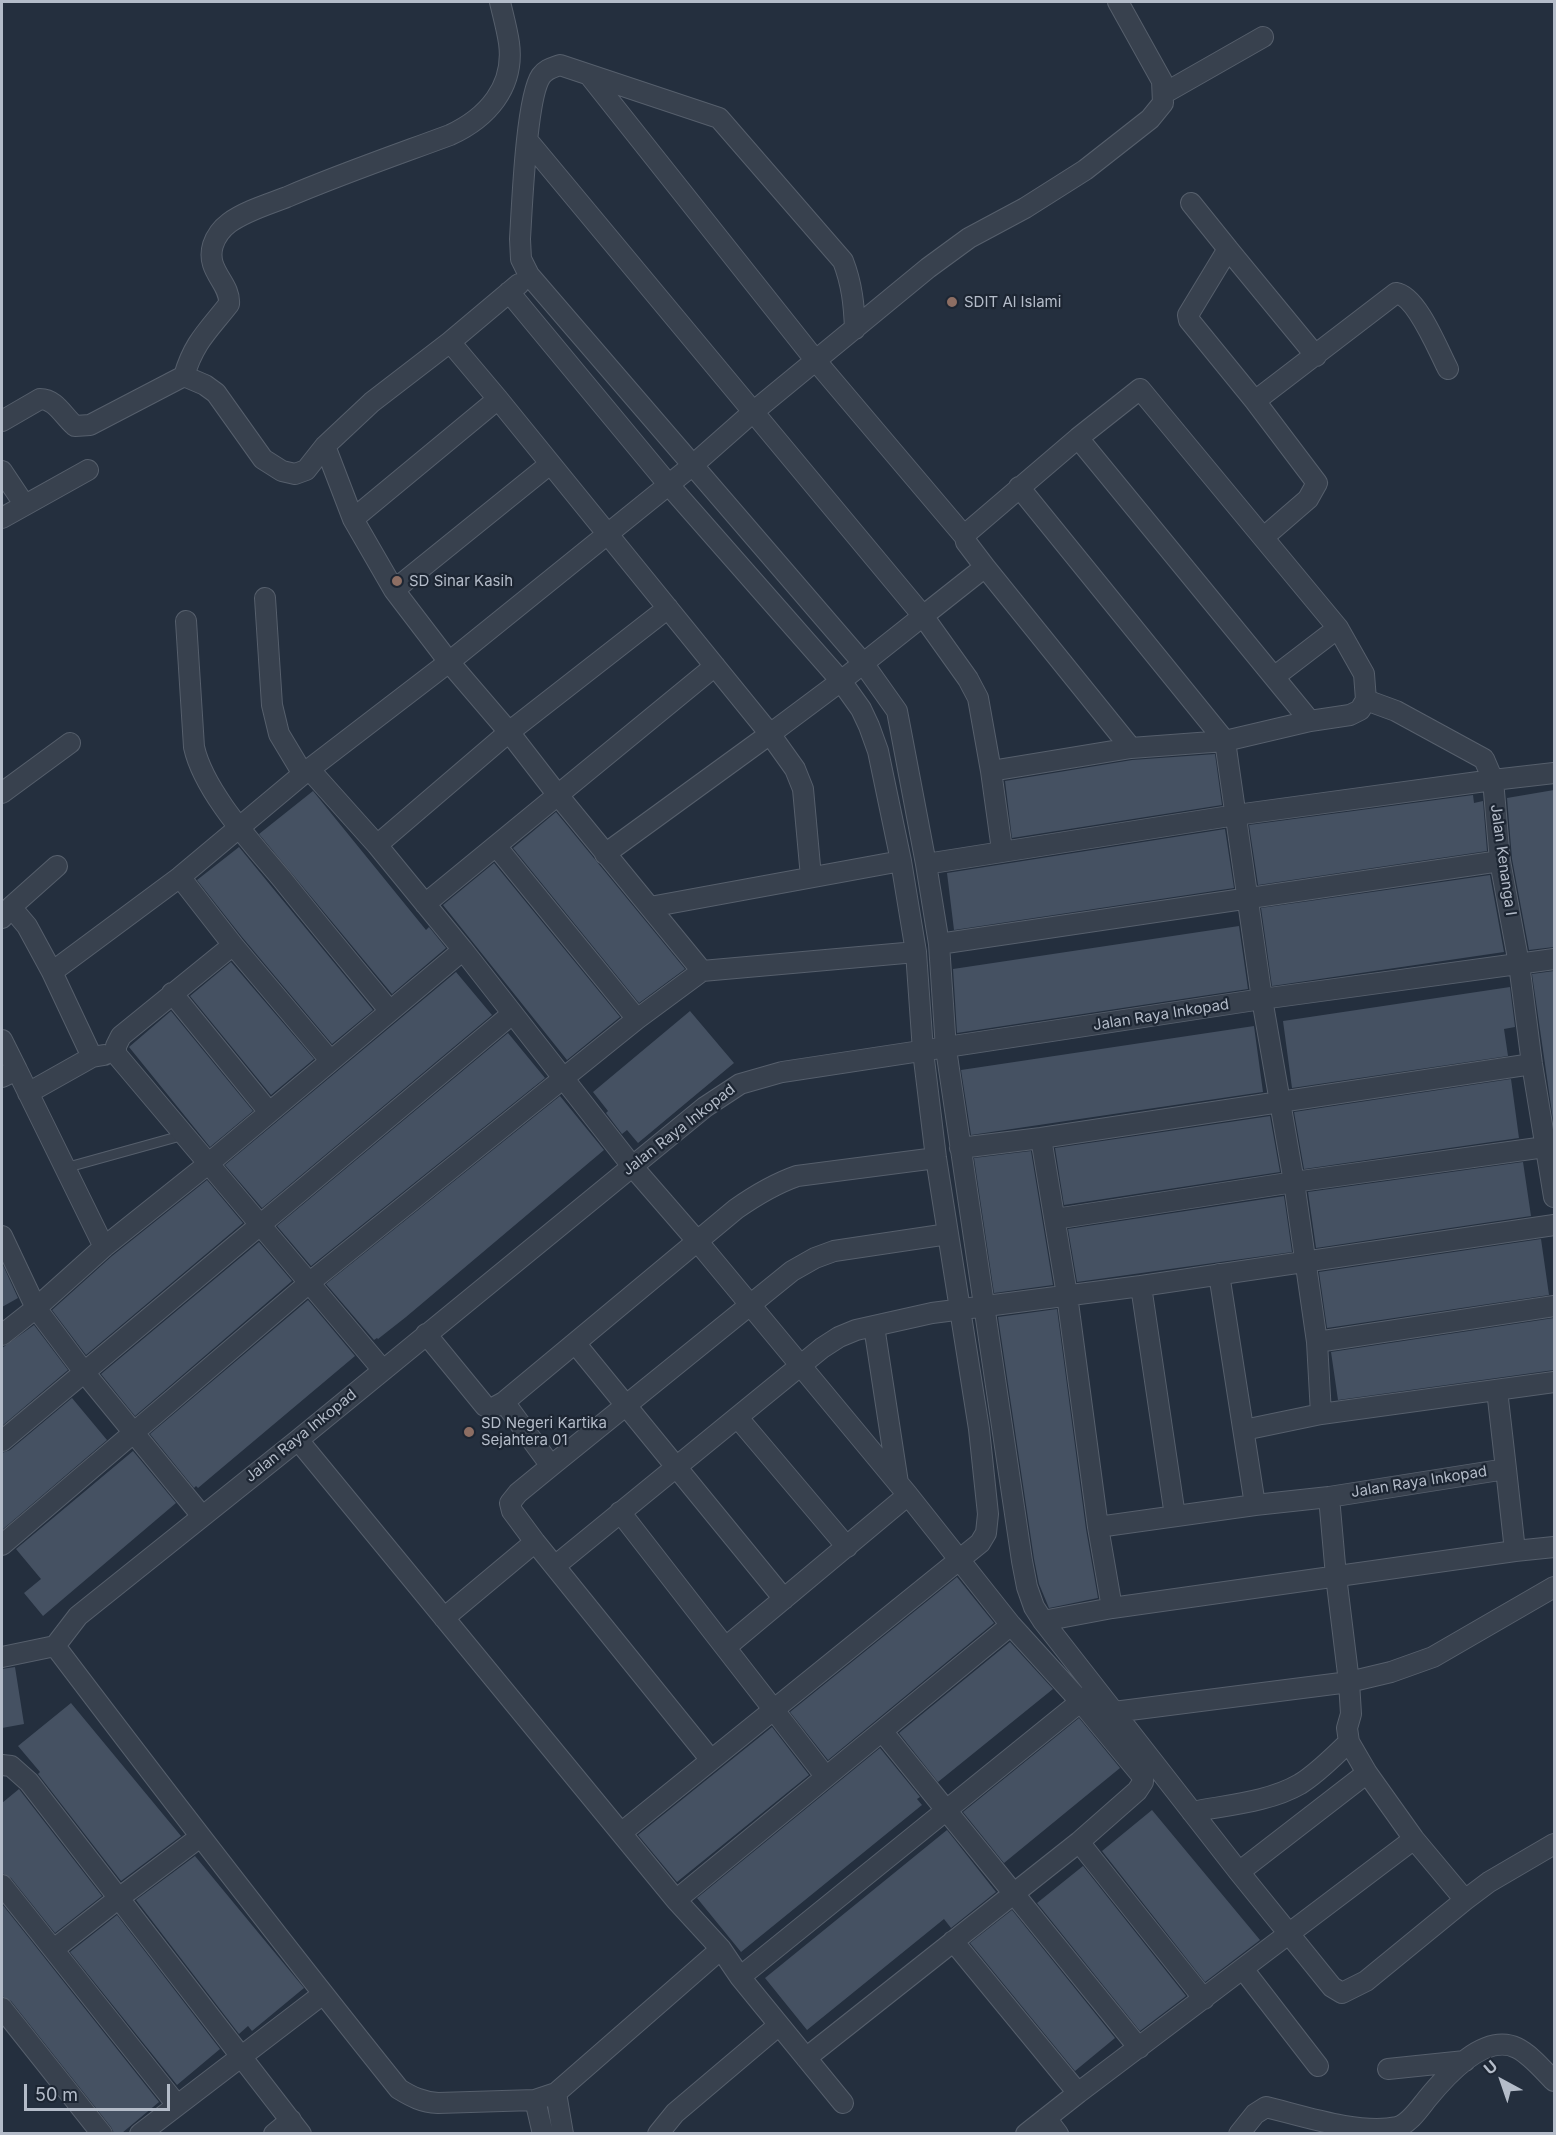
<!DOCTYPE html>
<style>
body{margin:0}
#map{position:relative;width:1556px;height:2135px;overflow:hidden;background:#242f3e;font-family:Inter,sans-serif}
canvas{display:block}
.frame{position:absolute;inset:0;border:3px solid #b4bcc9;pointer-events:none}
.north{position:absolute;left:1472px;top:2051px;width:60px;height:60px;-webkit-text-stroke:4px #1d2633;paint-order:stroke;rotate:320deg;font-size:16px;font-weight:700;line-height:24px;text-align:center;color:#b4bcc9}
.north::after{content:'';display:block;margin:auto;width:21px;height:27px;background:#b4bcc9;clip-path:polygon(50% 0,100% 100%,50% 72%,0 100%)}
.scale{position:absolute;left:24px;top:2084px;width:146px;height:27px;box-sizing:border-box;border:3px solid #b4bcc9;border-top:0;padding-left:8px;font-size:18px;line-height:21px;white-space:nowrap;color:#b4bcc9;-webkit-text-stroke:4px #1d2633;paint-order:stroke}
</style>
<div id="map">
<canvas width="1556" height="2135"></canvas>
<div class="frame"></div>
<div class="north">U</div>
<div class="scale">50 m</div>
</div>
<script>
const ctx = document.querySelector('canvas').getContext('2d');
ctx.lineJoin = 'round';
function paint(path, color) {
  ctx.fillStyle = color;
  ctx.fill(path, 'evenodd');
}
function trace(path, color, width, dash) {
  ctx.strokeStyle = color;
  ctx.lineWidth = width;
  ctx.lineCap = dash ? 'butt' : 'round';
  ctx.setLineDash(dash || []);
  ctx.stroke(path);
}
function label(font, color, halo, rows, align = 'center') {
  ctx.font = font + ' Inter,sans-serif';
  ctx.lineWidth = 4.5;
  ctx.setLineDash([]);
  ctx.textBaseline = 'middle';
  ctx.strokeStyle = halo;
  ctx.fillStyle = color;
  for (const [text, x, y, turn = 0] of rows) {
    ctx.save();
    ctx.translate(x, y);
    ctx.rotate((+turn || 0) * Math.PI / 180);
    ctx.textAlign = isNaN(turn) ? turn : align;
    if (halo) ctx.strokeText(text, 0, 0);
    ctx.fillText(text, 0, 0);
    ctx.restore();
  }
}
const building = new Path2D(`
 M1215 754 1222 805 1012 838 1005 781 1132 760Z
 M1554 790V947L1529 950 1512 859 1507 798Z
 M313 791 426 930 429 927 446 948 392 994 259 834Z
 M1473 795 1474 803 1483 801 1487 851 1258 885 1249 825Z
 M556 812 685 969 639 1003 513 848Z
 M1225 829 1234 888 954 930 947 873Z
 M239 847 373 1010 332 1044 242 937 197 880Z
 M494 863 620 1017 567 1060 443 905Z
 M1490 875 1504 952 1272 986 1261 908Z
 M1239 926 1248 989 957 1033 953 969Z
 M231 962 314 1059 271 1095 190 996Z
 M1554 971V1120H1553L1532 974Z
 M456 972 492 1015 262 1208 225 1165Z
 M1510 987 1515 1027 1504 1029 1508 1056 1292 1088 1283 1021Z
 M171 1011 253 1111 210 1147 129 1047Z
 M690 1011 734 1063 638 1143 627 1130 622 1134 606 1113 608 1111 593 1092Z
 M1254 1026 1263 1092 971 1135 961 1070Z
 M508 1033 545 1078 311 1266 277 1226Z
 M1511 1079 1519 1138 1304 1169 1294 1112Z
 M560 1096 604 1150 406 1317 378 1339 377 1338 374 1340 326 1284Z
 M1270 1116 1280 1172 1064 1205 1055 1148Z
 M1031 1151 1053 1285 994 1293 974 1158Z
 M1523 1162 1531 1216 1316 1248 1308 1192Z
 M207 1180 243 1223 86 1355 52 1310 112 1256Z
 M1284 1196 1292 1252 1077 1282 1068 1229Z
 M1541 1239 1549 1295 1327 1328 1319 1272Z
 M259 1242 292 1281 135 1416 101 1374Z
 M2 1263 18 1298 2 1307Z
 M308 1300 355 1356 198 1488 196 1486 194 1488 150 1434Z
 M1057 1309 1086 1529 1098 1598 1049 1608 1039 1584 1034 1559 998 1317Z
 M1554 1318V1370L1338 1400 1331 1352Z
 M34 1325 68 1370 2 1426V1348Z
 M72 1398 107 1440 2 1530V1453L10 1450Z
 M133 1451 176 1503 43 1616 24 1593 41 1579 16 1549Z
 M957 1577 994 1623 828 1760 790 1712Z
 M1010 1642 1053 1689 938 1782 899 1733Z
 M15 1667 24 1724 2 1728V1669Z
 M71 1703 181 1836 121 1881 38 1774 40 1772 18 1746Z
 M1079 1718 1120 1768 1004 1863 963 1812Z
 M772 1727 809 1775 677 1882 638 1835Z
 M880 1748 920 1797 917 1799 922 1805 741 1952 697 1898Z
 M19 1789 102 1896 55 1933 11 1878 2 1873V1803Z
 M1152 1810 1260 1940 1205 1982 1102 1851Z
 M947 1830 996 1892 951 1928 944 1919 807 2030 765 1978Z
 M195 1856 304 1988 252 2031 248 2026 239 2034 136 1900Z
 M1083 1866 1186 1996 1140 2031 1037 1903Z
 M2 1904 159 2102 122 2133H114L111 2127 11 2001 2 1996Z
 M1012 1910 1115 2038 1075 2071 970 1943Z
 M117 1915 220 2049 177 2085 70 1952Z`);
const lane = new Path2D(`
 M65 1168 184 1135`);
const street = new Path2D(`
 M589 75 816 361 965 537
 M1163 94 1263 37
 M528 141 923 616 985 567 966 542 965 537 968 532 1078 438 1140 389 1338 628 1364 674 1366 700 1360 710 1350 715 1310 721 1225 741 1131 748 991 771 978 698 968 679 923 616 841 681 770 734 795 769 803 789 811 877
 M1191 203 1228 249 1188 315 1189 320 1255 401 1317 483 1308 499 1264 537
 M1228 249 1316 356
 M509 292 668 484 841 681 861 709 869 726 878 751 901 861 916 952 923 1051 936 1158 979 1429 988 1514 986 1533 980 1543 621 1833
 M855 329C854 305 852 284 843 261L719 118 560 65C552 68 546 69 541 76 526 98 522 207 520 239L521 259 529 275 863 663 897 711 926 864 939 944 946 1049 1022 1561 1027 1587 1034 1607 1043 1621 1239 1872 1332 1987 1342 1993 1366 1981 1465 1900 1489 1882 1554 1844
 M450 342 519 284
 M184 376C194 342 208 331 229 304 231 283 205 271 213 245 216 236 221 229 229 223 245 211 269 204 287 197 341 174 396 155 450 135 487 118 515 87 509 43 507 29 503 15 500 2
 M1255 401 1396 293C1417 296 1438 350 1448 369
 M2 421 40 399C56 399 63 416 75 426L90 425 184 376 205 385 216 393 263 459 282 471 295 474 306 470 325 446 372 402 450 342 498 399 770 734 605 854
 M1078 438 1310 721
 M325 446 353 519 394 590 449 662 693 465 753 412 928 268 969 238 1025 208 1085 170 1150 119 1163 103 1162 81 1118 2
 M2 471 24 504
 M1019 487 1225 741 1262 999 1294 1182 1317 1342 1321 1414
 M2 518 88 470
 M353 519 498 399
 M985 567 1131 748
 M394 590 550 464
 M265 598 272 705 279 734 303 774
 M186 621 194 747C204 792 252 843 282 879 317 923 353 966 389 1010
 M1274 677 1338 628
 M1366 700 1396 711 1484 759 1493 780 1554 773
 M991 771 1002 850
 M2 793 70 743
 M377 845 509 732 668 608
 M496 846 637 1019
 M926 864 1236 815 1493 780 1500 861 1519 964 1532 1064 1554 1197
 M180 877 233 945 330 1060
 M425 904 715 666
 M11 907 57 866
 M650 907 901 861
 M2 918 11 907 27 926 52 972 92 1057
 M939 944 1500 861
 M233 945 121 1036 116 1046V1054L382 1369
 M463 950 632 1166 698 1242 908 1495 1011 1625 1080 1701 1143 1777V1782L1137 1791 1079 1842 806 2058
 M702 971 916 952
 M172 993 269 1112
 M2 1040 17 1070 2 1077
 M17 1070 104 1247
 M28 1093 92 1057 104 1055
 M1041 1138 1067 1295 1098 1527 1112 1608
 M960 1148 1041 1138 1532 1064
 M1055 1219 1294 1182 1545 1147
 M2 1236 36 1308 2 1335
 M1219 1274 1255 1505 1329 1497 1506 1469 1515 1551
 M1141 1286 1175 1516
 M874 1326 898 1483
 M426 1334 485 1406 491 1409 504 1402 575 1343 784 1599
 M1317 1342 1554 1306
 M575 1343 736 1209C756 1195 774 1184 797 1176L936 1158
 M1497 1390 1506 1469
 M504 1402 551 1466
 M738 1418 847 1547
 M1244 1430 1321 1414 1554 1382
 M298 1440 676 1900 721 1949 740 1977 843 2103
 M2 1441 512 1014
 M1329 1497 1336 1576 1349 1682 1351 1714 1347 1728 1349 1742 1367 1773 1414 1839 1465 1900
 M620 1512 826 1777
 M202 1516 84 1372 36 1308 104 1247 208 1164 463 950 377 845 309 769
 M1098 1527 1255 1505
 M2 1545 309 1283 637 1019 702 971 557 794 509 732 449 662 303 774 180 877 52 972
 M555 1566 822 1348 839 1337 856 1330 932 1313 1141 1286 1554 1225
 M444 1618 535 1542
 M1043 1621 1112 1608 1515 1551 1554 1547
 M55 1646C168 1795 282 1943 399 2089 412 2097 422 2102 438 2103L535 2100 556 2093 721 1949
 M726 1647 908 1495
 M2 1657 55 1646 78 1616 298 1440 705 1107 740 1084 782 1072 1262 999 1554 959
 M1114 1712 1349 1682 1391 1672 1433 1657 1554 1587
 M882 1731 1011 1625
 M711 1760 535 1542 512 1511 510 1503 518 1493 551 1466 792 1271 815 1258 834 1251 948 1234
 M2 1765 11 1766 29 1782 301 2134
 M1192 1812C1227 1805 1269 1802 1300 1784 1318 1773 1334 1756 1349 1742
 M1079 1842 1204 1999
 M1239 1872 1367 1773
 M2 1885 177 2105
 M676 1900 882 1731 1139 2048
 M953 1941 1078 2093 1414 1839
 M54 1949 119 1898 200 1837
 M1243 1969 1318 2066
 M740 1977 1090 1694
 M2 2008 102 2134
 M1388 2069 1465 2061
 M556 2093 563 2134
 M535 2100 543 2134
 M1046 2118 1058 2134
 M140 2134 323 1994
 M274 2134 291 2120
 M658 2134 675 2113 779 2025
 M1026 2134 1078 2093
 M1239 2134 1255 2114 1266 2107C1303 2116 1359 2135 1397 2127 1409 2124 1419 2109 1427 2099 1445 2077 1484 2032 1517 2048 1531 2055 1543 2070 1554 2081`);
const markers = [
 [952,302,6,"#8d6e63"],
 [397,581,6,"#8d6e63"],
 [469,1432,6,"#8d6e63"]
];
const poiNames = [
 ["SDIT Al Islami",964,302],
 ["SD Sinar Kasih",409,581],
 ["SD Negeri Kartika",481,1423],
 ["Sejahtera 01",481,1440]
];
const streetNames = [
 ["Jalan Kenanga I",1503,860,82],
 ["Jalan Raya Inkopad",1161,1015,-9],
 ["Jalan Raya Inkopad",679,1130,-38],
 ["Jalan Raya Inkopad",301,1436,-39],
 ["Jalan Raya Inkopad",1419,1482,-9]
];
paint(building, '#455162');
trace(lane, '#565f6c', 11);
trace(street, '#565f6c', 22);
trace(lane, '#38414e', 9);
trace(street, '#38414e', 20);
for (const [x, y, r, color] of markers) {
  const dot = new Path2D();
  dot.arc(x, y, r, 0, 2 * Math.PI);
  ctx.fillStyle = color;
  ctx.fill(dot);
  trace(dot, '#1d2633', 2);
}
label('15px', '#b4bcc9', '#1d2633', poiNames, 'left');
label('15px', '#b4bcc9', '#1d2633', streetNames);
</script>
